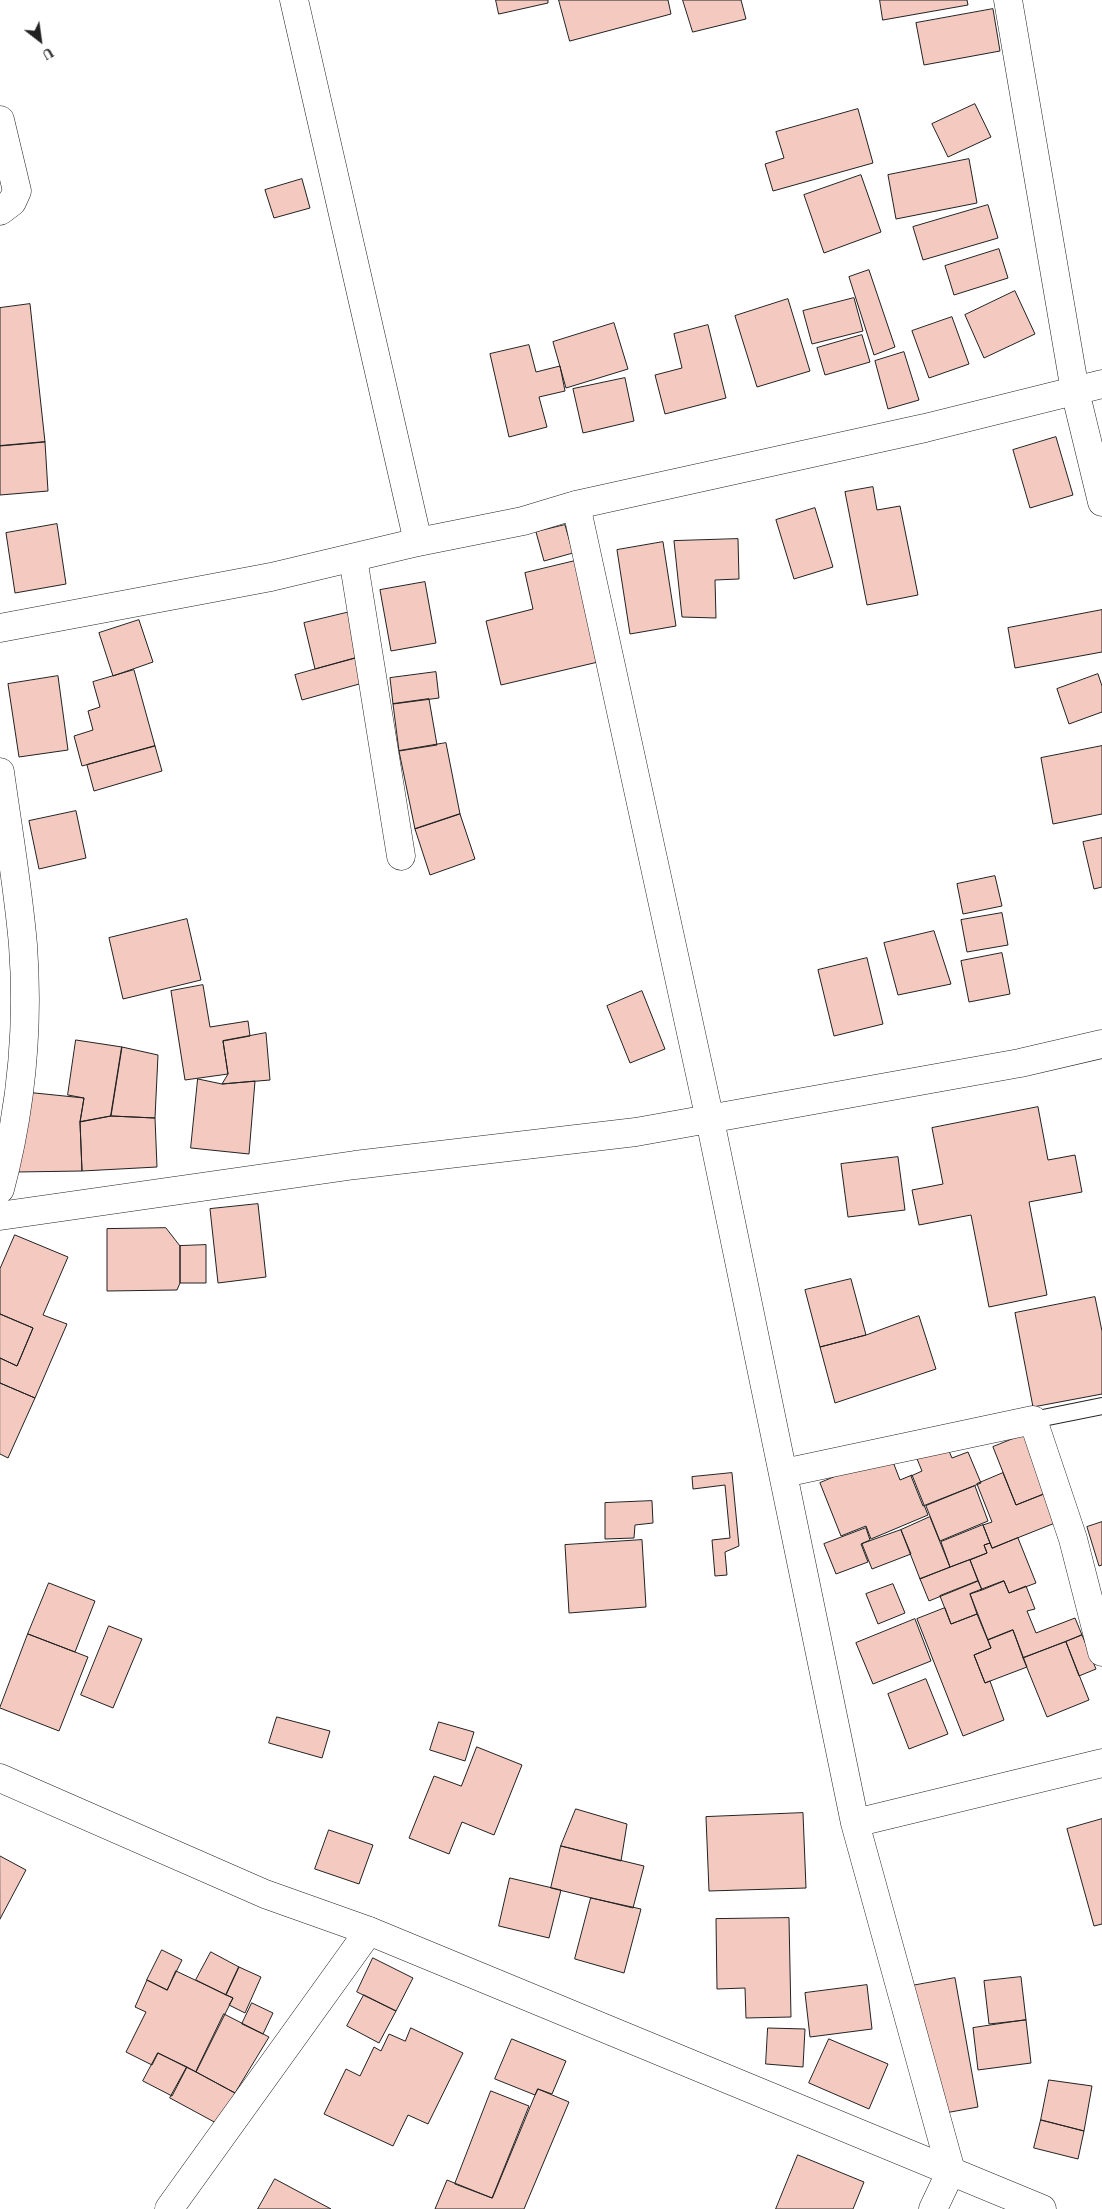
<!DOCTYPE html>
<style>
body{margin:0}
#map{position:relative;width:1102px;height:2209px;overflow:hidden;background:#fff;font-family:Georgia,serif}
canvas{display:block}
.north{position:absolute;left:15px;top:15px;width:50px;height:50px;-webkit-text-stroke:4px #fff;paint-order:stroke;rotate:150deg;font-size:14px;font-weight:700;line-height:20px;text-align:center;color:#222}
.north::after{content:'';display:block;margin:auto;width:18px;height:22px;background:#222;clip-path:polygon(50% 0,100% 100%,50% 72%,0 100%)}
</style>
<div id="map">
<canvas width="1102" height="2209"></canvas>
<div class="north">U</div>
</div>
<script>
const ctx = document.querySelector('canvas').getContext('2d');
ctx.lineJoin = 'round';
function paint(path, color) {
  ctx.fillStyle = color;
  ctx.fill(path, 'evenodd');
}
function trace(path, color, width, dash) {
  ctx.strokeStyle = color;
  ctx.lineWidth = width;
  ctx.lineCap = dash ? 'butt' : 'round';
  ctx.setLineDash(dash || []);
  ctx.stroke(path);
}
const building = new Path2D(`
 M496 0H548V3L499 14Z
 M559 0H668L671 14 570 41Z
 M683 0H741L746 19 693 32Z
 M880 0H967L968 5 883 20Z
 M993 9 1000 51 924 65 916 23Z
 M975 104 991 137 948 157 932 124Z
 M858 109 873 163 773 191 765 164 784 158 776 132Z
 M969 159 977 203 896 219 888 175Z
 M861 175 881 232 824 253 804 195Z
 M302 179 310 208 274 218 265 190Z
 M988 205 998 238 923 260 913 227Z
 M999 249 1008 278 954 295 945 266Z
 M869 270 895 347 874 355 849 277Z
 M1015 291 1035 334 984 358 965 315Z
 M854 298 863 331 812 344 803 311Z
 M788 299 810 371 757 387 735 316Z
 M30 304 45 442 0 446V308Z
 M952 317 969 364 929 378 912 331Z
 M614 323 628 369 566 388 553 342Z
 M708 325 726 398 665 414 655 375 682 368 674 334Z
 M862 335 870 362 825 375 817 348Z
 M529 345 536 372 560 366 565 391 539 397 547 427 509 437 490 354Z
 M904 352 919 400 888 409 875 361Z
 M625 378 634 421 583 433 573 389Z
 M1056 437 1073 495 1030 508 1013 450Z
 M45 442 48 491 0 495V446Z
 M873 487 877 510 900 506 918 595 867 605 845 492Z
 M815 508 833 567 794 579 776 520Z
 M57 524 66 584 15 593 6 533Z
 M565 525 573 553 544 561 536 532Z
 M738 539 739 579 715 580 716 618 682 617 674 541Z
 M663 542 676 626 630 634 617 550Z
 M575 561 598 662 501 685 486 621 533 609 525 573Z
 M425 582 436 643 391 651 380 590Z
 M1102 610V652L1015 668 1008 628Z
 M350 612 363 656 315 669 304 623Z
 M139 620 153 662 113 676 99 633Z
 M363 656 370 681 302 700 295 675Z
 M134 670 155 746 82 766 74 736 93 730 88 711 100 707 93 682Z
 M436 672 439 698 393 704 390 678Z
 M1098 674 1102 686V712L1069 724 1057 689Z
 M58 676 68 750 19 757 8 684Z
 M429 699 437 745 399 751 393 704Z
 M446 743 460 814 415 829 399 751Z
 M155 746 162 771 94 791 87 765Z
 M1102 746V814L1053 824 1041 758Z
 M76 811 86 858 39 869 29 821Z
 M460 814 475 859 430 875 415 829Z
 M1102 838V887L1094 889 1083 842Z
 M995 876 1002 906 963 914 957 884Z
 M1002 913 1008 945 967 952 961 920Z
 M187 919 201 980 123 999 109 938Z
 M934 931 951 984 898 995 884 943Z
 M1002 953 1010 994 969 1002 961 961Z
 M867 958 883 1024 834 1036 818 970Z
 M203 985 210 1027 248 1021 250 1036 223 1041 228 1074 185 1080 171 991Z
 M642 991 665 1049 630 1063 607 1006Z
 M266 1033 270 1080 222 1084 228 1074 223 1041Z
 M76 1040 122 1047 111 1116 80 1122 84 1098 68 1095Z
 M122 1047 158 1055 155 1118 111 1116Z
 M198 1079 222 1084 255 1081 249 1154 191 1148Z
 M25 1092 84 1098 80 1122 82 1171 17 1172Z
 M1038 1107 1048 1160 1075 1155 1082 1192 1029 1202 1047 1295 989 1307 971 1215 919 1225 912 1190 943 1184 932 1128Z
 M111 1116 155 1118 157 1167 82 1171 80 1122Z
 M898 1157 905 1210 848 1217 841 1164Z
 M258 1204 266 1277 218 1283 210 1209Z
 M166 1228 180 1246V1283L177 1290 107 1291V1229Z
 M15 1235 68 1257 43 1315 67 1324 35 1398 0 1383V1358L17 1366 33 1328 0 1314V1269Z
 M206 1245V1283H180V1246Z
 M851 1279 866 1335 820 1347 805 1290Z
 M1095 1297 1102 1331V1394L1033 1407 1015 1313Z
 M0 1314 33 1328 17 1366 0 1358Z
 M919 1316 936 1369 835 1403 820 1347 866 1335Z
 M0 1383 35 1398 8 1458 0 1454Z
 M1028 1433 1051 1491 1016 1505 993 1447Z
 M945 1442 952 1458 968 1452 981 1483 923 1506 911 1476 922 1471 915 1454Z
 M890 1454 900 1480 912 1475 928 1515 871 1539 866 1526 841 1536 820 1483Z
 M732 1473 739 1546 725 1552 727 1575 715 1576 712 1540 730 1538 725 1485 693 1489 692 1477Z
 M1003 1473 1016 1505 1044 1494 1055 1523 992 1548 983 1525 992 1522 977 1484Z
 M975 1486 988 1521 940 1541 926 1506Z
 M652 1501 653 1523 635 1525 634 1538 605 1539V1503Z
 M930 1517 950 1567 920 1579 901 1530Z
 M1102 1522V1565L1099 1566 1087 1527Z
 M983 1525 990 1543 984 1545 987 1553 950 1567 941 1542Z
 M866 1528 870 1540 861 1544 868 1562 836 1574 824 1544Z
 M901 1530 911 1554 872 1569 862 1544Z
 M1018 1538 1036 1583 1009 1593 1004 1581 982 1590 970 1560 987 1553 984 1545 990 1543 992 1548Z
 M642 1540 646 1607 569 1613 565 1545Z
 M970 1560 978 1581 929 1601 920 1579Z
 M978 1581 982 1590 970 1594 977 1614 951 1624 940 1596Z
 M1004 1581 1009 1593 1026 1586 1035 1609 1027 1611 1036 1633 1075 1618 1082 1635 1023 1658 1013 1630 988 1640 970 1594Z
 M49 1583 95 1601 75 1652 28 1634Z
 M893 1584 905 1613 878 1624 866 1594Z
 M945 1608 951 1624 977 1614 991 1648 974 1655 985 1683 990 1681 1004 1720 963 1736 917 1619Z
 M915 1619 931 1661 873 1684 856 1643Z
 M109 1626 142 1639 113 1708 81 1695Z
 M1013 1630 1027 1667 985 1683 974 1655 991 1648 988 1640Z
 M28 1634 88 1657 59 1731 0 1708Z
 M1082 1635 1096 1669 1079 1676 1066 1642Z
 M1066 1642 1089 1700 1047 1717 1023 1658Z
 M926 1679 948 1734 909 1749 888 1694Z
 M277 1717 330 1731 322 1758 269 1743Z
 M439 1722 474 1732 465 1761 430 1750Z
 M477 1747 522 1765 494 1835 462 1822 449 1854 409 1838 434 1776 461 1786Z
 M576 1809 627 1824 621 1861 561 1846Z
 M803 1813 806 1888 709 1891 706 1817Z
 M1102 1819V1924L1094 1926 1067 1829Z
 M329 1830 373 1845 359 1884 315 1869Z
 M561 1846 644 1866 633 1908 551 1888Z
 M0 1856 26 1870 0 1919Z
 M510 1878 561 1890 549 1938 499 1926Z
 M591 1898 641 1909 624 1973 575 1959Z
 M789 1918 791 2017 746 2018 745 1988 717 1989 716 1919Z
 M162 1950 182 1960 167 1990 147 1980Z
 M211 1952 239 1967 226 1995 196 1980Z
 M373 1958 413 1978 396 2011 357 1992Z
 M239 1967 261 1977 245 2013 229 2005 233 1998 226 1995Z
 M176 1971 233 1998 196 2072 158 2053 152 2065 126 2052 146 2012 135 2007 147 1980 167 1990Z
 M1021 1977 1026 2020 989 2024 984 1981Z
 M955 1978 978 2107 923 2117 900 1988Z
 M867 1985 872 2029 810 2037 805 1993Z
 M364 1995 396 2011 379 2043 347 2026Z
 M252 2003 273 2013 263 2034 242 2024Z
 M224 2014 269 2037 235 2093 196 2072Z
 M1026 2020 1031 2063 978 2070 973 2028Z
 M411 2028 463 2053 428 2124 408 2115 393 2146 324 2114 346 2069 360 2076 374 2047 381 2051 389 2034 405 2041Z
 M768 2028 805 2029 803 2067 766 2064Z
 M512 2039 566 2061 552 2094 538 2089 535 2095 495 2079Z
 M829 2039 888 2064 869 2109 809 2083Z
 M158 2053 187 2067 172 2096 143 2081Z
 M187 2067 235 2093 218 2124 170 2098Z
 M1049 2080 1092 2086 1084 2131 1041 2120Z
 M538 2089 569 2102 524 2209H435L447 2180 492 2198Z
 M491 2091 529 2106 492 2198 455 2184Z
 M1041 2120 1084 2131 1078 2159 1034 2148Z
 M798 2155 864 2182 853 2209H776Z
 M275 2179 331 2209H258Z`);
const lane = new Path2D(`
 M1033 1420 1102 1406`);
const street = new Path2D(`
 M294 0 418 542
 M1008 0 1075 391 1102 502
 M0 120 17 191 12 202 0 211
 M576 505 710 1120 855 1823 951 2171 933 2209
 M353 558 401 856
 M0 628 271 577 418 542 523 521 576 505 925 428 1102 384
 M0 772C8 830 18 887 23 945 29 1027 21 1110 0 1189
 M0 1216 355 1165 636 1132 1020 1063 1102 1044
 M784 1473 1033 1420 1073 1539 1102 1652
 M855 1823 1102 1763
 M169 2209 369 1931`);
const secondary = new Path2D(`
 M0 1778 265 1894 369 1931 1042 2209`);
paint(building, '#f3c9c0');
trace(building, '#222', 1);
trace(lane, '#222', 18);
trace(street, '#222', 29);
trace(secondary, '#222', 29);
trace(lane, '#fff', 16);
trace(street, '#fff', 28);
trace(secondary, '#fff', 28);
</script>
